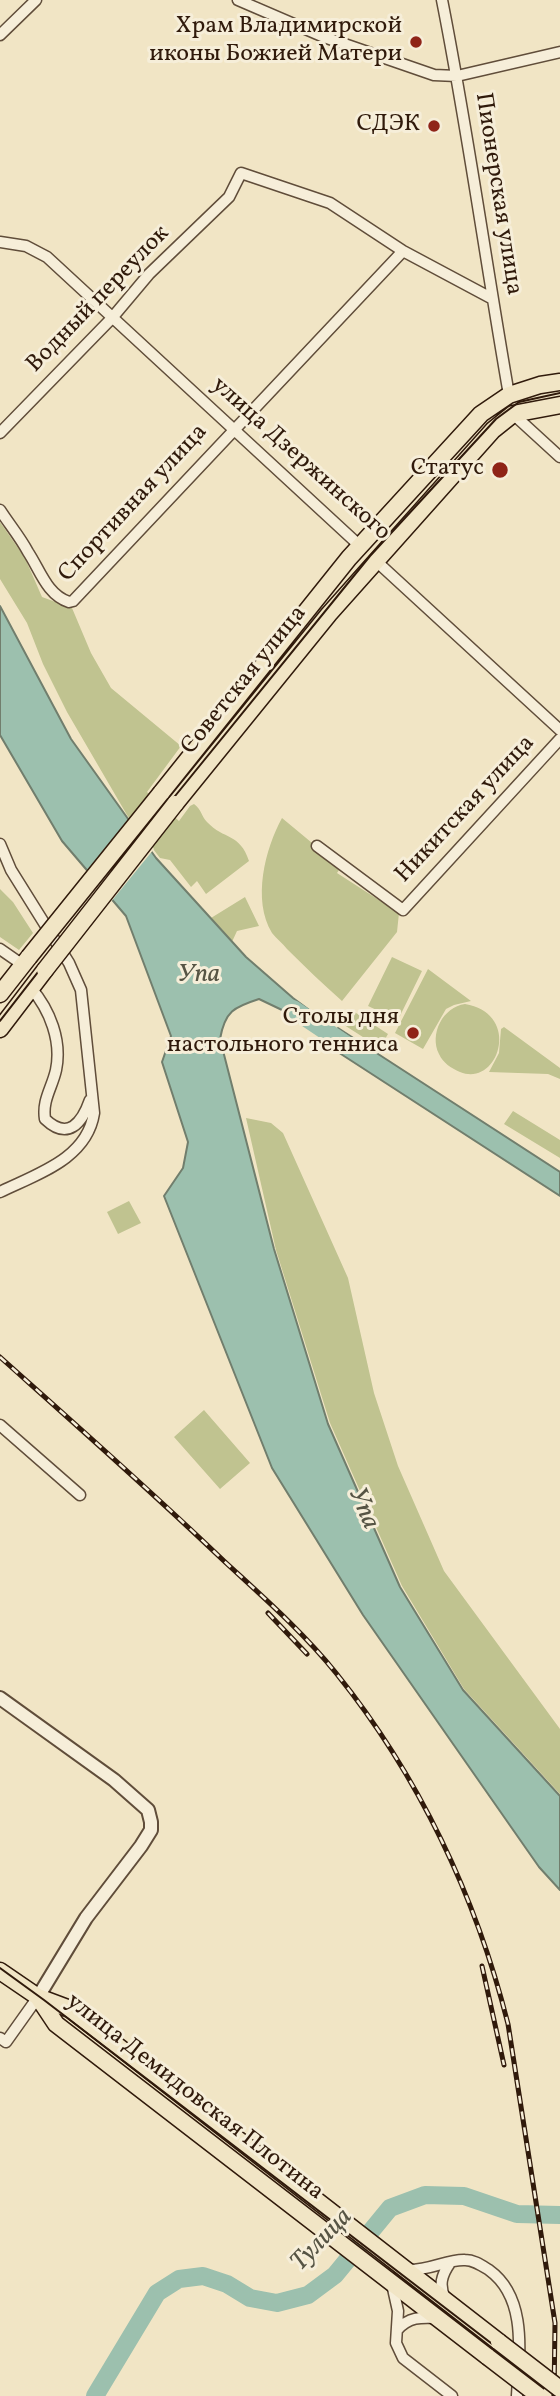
<!DOCTYPE html>
<meta charset="utf-8">
<style>
body{margin:0}
canvas{display:block;background:#f1e5c5}
</style>
<canvas width="560" height="2396"></canvas>
<script>
const ctx = document.querySelector('canvas').getContext('2d');
ctx.lineJoin = 'round';
function paint(path, color) {
  ctx.fillStyle = color;
  ctx.fill(path, 'evenodd');
}
function trace(path, color, width, dash) {
  ctx.strokeStyle = color;
  ctx.lineWidth = width;
  ctx.lineCap = dash ? 'butt' : 'round';
  ctx.setLineDash(dash || []);
  ctx.stroke(path);
}
function label(font, color, halo, rows, align = 'center') {
  ctx.font = font + ' Vollkorn,serif';
  ctx.lineWidth = 6;
  ctx.setLineDash([]);
  ctx.textBaseline = 'middle';
  ctx.strokeStyle = halo;
  ctx.fillStyle = color;
  for (const [text, x, y, turn = 0] of rows) {
    ctx.save();
    ctx.translate(x, y);
    ctx.rotate((+turn || 0) * Math.PI / 180);
    ctx.textAlign = isNaN(turn) ? turn : align;
    if (halo) ctx.strokeText(text, 0, 0);
    ctx.fillText(text, 0, 0);
    ctx.restore();
  }
}
const green = new Path2D(`
 M0 522 25 558 42 597 72 608 91 653 111 688 181 746 147 792 179 821 190 806 194 804C202 810 201 816 207 822 224 840 240 833 249 861L206 894 197 881 191 887 170 860 160 858 127 815 67 712 43 664 27 623 0 579Z
 M282 818 341 867 337 873 399 913 397 932 342 1001C323 984 305 967 287 949 283 944 276 938 272 933 252 900 265 849 282 818Z
 M0 889 13 902 33 933 19 950 0 937Z
 M245 897 259 926 237 931 231 944 211 918Z
 M392 957 422 971 398 1020 368 1006Z
 M428 969 471 1001 454 1005 446 1009 423 1049 395 1033Z
 M465 1004C523 1014 498 1088 460 1072 451 1068 443 1063 439 1054 429 1034 443 1007 465 1004Z
 M350 1009 388 1034 380 1048 341 1023Z
 M504 1027 560 1068V1079L548 1074 489 1072 499 1053 501 1029Z
 M513 1111 560 1140V1158L504 1124Z
 M246 1118 271 1123 283 1133 348 1278 374 1393 398 1466 444 1571 560 1729V1794L464 1689 402 1586 330 1423 276 1250Z
 M129 1201 141 1223 118 1234 107 1212Z
 M204 1410 250 1463 220 1489 174 1437Z`);
const water = new Path2D(`
 M0 606 71 739 156 858 246 957 293 998 316 1015 308 1027 282 1010 259 999C234 1007 225 1011 220 1039L274 1249 328 1424 400 1587 463 1690 560 1796V1890L539 1867 363 1615 272 1468 164 1196 183 1168 188 1142 162 1062 171 1036 126 916 62 841 0 735Z
 M338 1028 560 1172V1196L327 1045Z`);
const pier = new Path2D(`
 M131 816 154 849 110 903 85 873Z`);
const river = new Path2D(`
 M293 1009 351 1048
 M95 2396 157 2293 179 2279 203 2276 227 2284 250 2298 277 2303 308 2295 335 2275 390 2208 425 2195 464 2196 517 2214 560 2215`);
const minor = new Path2D(`
 M238 0 324 37 434 75 457 76 560 52
 M442 0C468 131 486 264 509 395
 M0 35 36 0
 M0 242 26 246 47 257 360 546
 M513 414 560 457
 M0 433 112 318 149 274 229 197 241 173 330 203 403 251 491 298
 M0 510C9 524 20 537 28 552 40 570 47 595 69 602L73 601 403 251
 M375 560 560 730
 M0 844 11 870 69 963 81 990 94 1113C87 1159 37 1174 0 1192
 M317 846 403 910 560 739
 M0 949 23 965
 M31 988C50 1010 62 1041 56 1070 52 1088 42 1100 45 1119 68 1141 82 1123 90 1100
 M0 1425 80 1495
 M0 2038 6 2042 38 1997
 M406 2270C430 2271 447 2259 465 2260 474 2260 481 2265 489 2270 528 2298 519 2355 517 2396
 M392 2284 398 2311 396 2343 403 2358 452 2396
 M445 2299C439 2285 441 2276 450 2263
 M397 2330C409 2317 420 2317 437 2318`);
const tertiary = new Path2D(`
 M0 1698 114 1780 148 1810 151 1822V1830L141 1846 86 1918 38 1997`);
const primary = new Path2D(`
 M161 793 349 558 481 414 509 395 540 385 560 382
 M175 804 329 614 493 430 513 414 560 405
 M0 994 29 957
 M0 1029 45 970
 M0 1971 38 1997 70 2009 499 2342
 M38 1997 56 2024 488 2357`);
const tram = new Path2D(`
 M0 1021 171 801 370 556 496 419 519 402 560 393
 M0 1968 44 2000 560 2396`);
const rail = new Path2D(`
 M0 1357C75 1424 151 1491 224 1561 263 1597 303 1632 336 1673 419 1776 476 1897 508 2024L555 2323 554 2396
 M268 1613 307 1654
 M482 1966 504 2065`);
const primaryBridge = new Path2D(`
 M29 957 161 793
 M45 970 175 804
 M499 2342 560 2389
 M488 2357 539 2396`);
const markers = [
 [416,42,7,"#8f2418"],
 [434,126,7,"#8f2418"],
 [500,470,9,"#8f2418"],
 [413,1033,7,"#8f2418"]
];
const poiNames = [
 ["Храм Владимирской",402,28],
 ["иконы Божией Матери",402,56],
 ["СДЭК",420,126],
 ["Статус",484,470],
 ["Cтолы дня",399,1019],
 ["настольного тенниса",399,1047]
];
const streetNames = [
 ["Пионерская улица",497,194,81],
 ["Водный переулок",99,300,-46],
 ["улица Дзержинского",300,460,42],
 ["Спортивная улица",134,504,-47],
 ["Советская улица",245,681,-51],
 ["Никитская улица",466,810,-47],
 ["улица Демидовская Плотина",194,2098,38]
];
const waterNames = [
 ["Упа",199,976],
 ["Упа",362,1509,67],
 ["Тулица",323,2241,-46]
];
paint(green, '#c0c390');
paint(water, '#9cc0ae');
trace(water, '#717e6d', 2);
paint(pier, '#f1e5c5');
trace(river, '#9cc0ae', 18);
trace(minor, '#604d3a', 13);
trace(tertiary, '#604d3a', 16);
trace(primary, '#301a0b', 19);
trace(minor, '#f6eed9', 10);
trace(tertiary, '#f6eed9', 12);
trace(primary, '#f1e5c5', 16);
trace(tram, '#301a0b', 2);
trace(rail, '#301a0b', 5);
trace(rail, '#f6eed9', 2.5, [8]);
trace(primaryBridge, '#301a0b', 19, []);
trace(primaryBridge, '#f1e5c5', 16);
for (const [x, y, r, color] of markers) {
  const dot = new Path2D();
  dot.arc(x, y, r, 0, 2 * Math.PI);
  ctx.fillStyle = color;
  ctx.fill(dot);
  trace(dot, '#f6eed9', 2.5);
}
label('24px', '#301a0b', '#f6eed9', poiNames, 'right');
label('24px', '#301a0b', '#f6eed9', streetNames);
label('italic 26px', '#565444', '#f6eed9', waterNames);
</script>
